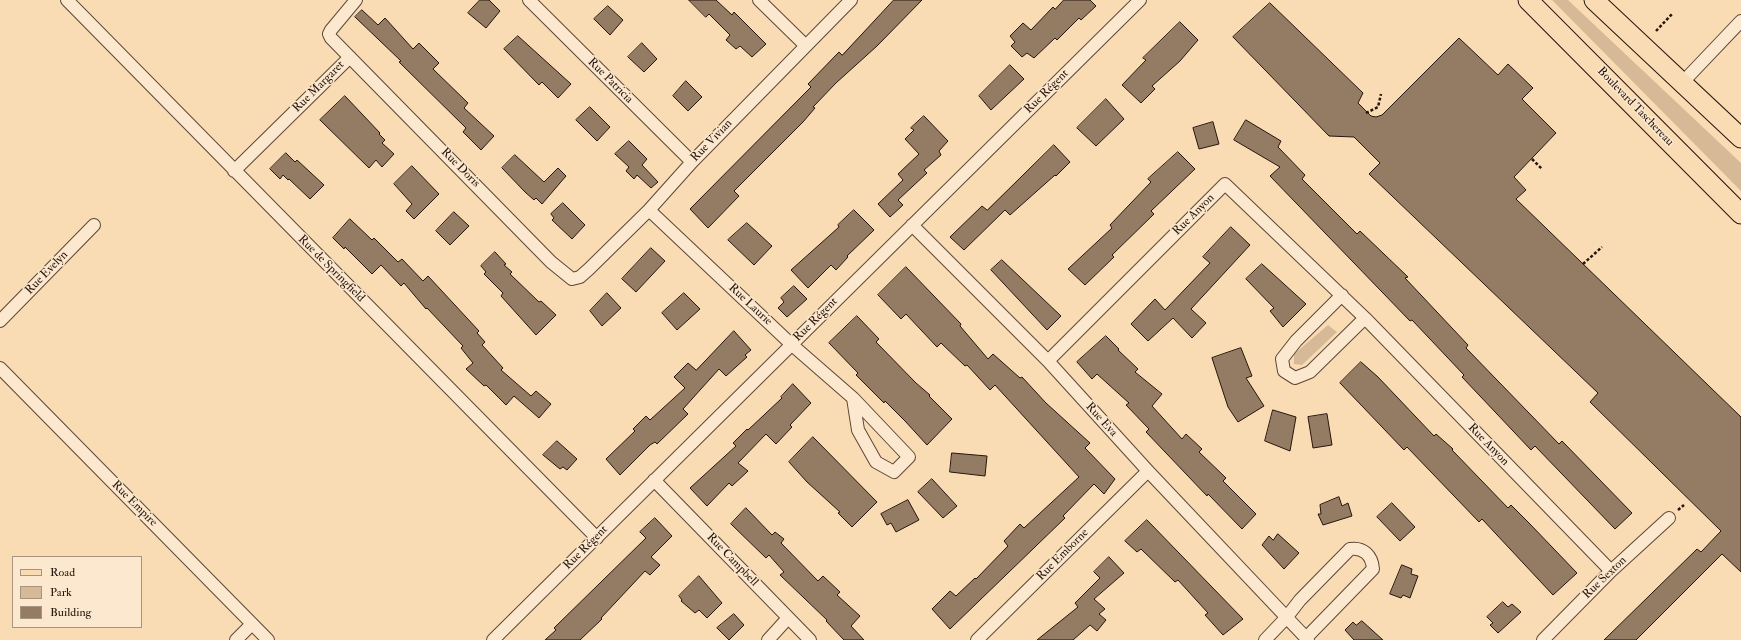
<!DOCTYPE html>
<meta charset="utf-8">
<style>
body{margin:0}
#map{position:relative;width:1741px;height:640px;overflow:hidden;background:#fadcb4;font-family:"IM FELL Double Pica",serif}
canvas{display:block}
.legend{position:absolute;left:12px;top:556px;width:130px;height:72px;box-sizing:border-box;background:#fce8ce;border:1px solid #a69481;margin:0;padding:5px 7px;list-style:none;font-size:12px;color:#26150d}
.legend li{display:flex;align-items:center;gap:8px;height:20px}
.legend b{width:20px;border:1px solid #a69481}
</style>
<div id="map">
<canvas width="1741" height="640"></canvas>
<ul class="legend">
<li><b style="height:5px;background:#fadcb4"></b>Road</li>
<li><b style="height:11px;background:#d6ba98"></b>Park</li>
<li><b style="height:11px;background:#947c64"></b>Building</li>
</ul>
</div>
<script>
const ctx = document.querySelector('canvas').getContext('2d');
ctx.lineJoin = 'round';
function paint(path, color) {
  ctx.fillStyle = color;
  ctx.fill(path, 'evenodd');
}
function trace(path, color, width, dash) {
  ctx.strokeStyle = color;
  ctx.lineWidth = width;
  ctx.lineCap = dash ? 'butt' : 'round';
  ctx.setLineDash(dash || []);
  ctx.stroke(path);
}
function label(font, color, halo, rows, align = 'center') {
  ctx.font = font + ' "IM FELL Double Pica",serif';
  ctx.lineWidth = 3;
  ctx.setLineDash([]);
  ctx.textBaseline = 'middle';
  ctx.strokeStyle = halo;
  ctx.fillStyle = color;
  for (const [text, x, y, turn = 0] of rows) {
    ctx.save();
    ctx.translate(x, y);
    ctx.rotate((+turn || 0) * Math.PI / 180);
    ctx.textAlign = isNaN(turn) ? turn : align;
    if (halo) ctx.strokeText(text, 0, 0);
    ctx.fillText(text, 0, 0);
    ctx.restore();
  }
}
const green = new Path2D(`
 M1552 0H1568L1741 163V191Z
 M1328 325 1337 332 1302 365 1294 364V354Z`);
const building = new Path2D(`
 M480 0H489L500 11 486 28 468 13Z
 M689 0H716L732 15 734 12 766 44 752 57 740 46 736 49 726 40 730 35 709 14 706 17Z
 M894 0H922L877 46 836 83 813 107 815 108 803 122 734 191 739 196 708 228 690 209 811 87 808 84 839 52 842 55Z
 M1064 0H1090L1096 6 1081 20 1079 18 1057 40 1055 38 1034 58 1027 53 1022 57 1011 46 1015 42 1010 36 1023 23 1031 30 1053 7 1055 9Z
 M1270 3 1363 93 1358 103 1371 116 1376 117 1382 115 1459 38 1498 75 1508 64 1533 88 1522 99 1556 133 1514 177 1526 190 1516 199 1741 417V572L1722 554 1636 640H1604L1697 549 1701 552 1721 531 1590 402 1598 393 1369 174 1380 163 1354 137 1329 136 1233 37Z
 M608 6 623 20 610 35 594 19Z
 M362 10 378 25 385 18 413 49 419 43 439 63 433 69 468 103 464 108 494 136 481 150 463 132 466 128 399 62 401 61 355 17Z
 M1180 22 1198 40 1180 61 1152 86 1155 89 1141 103 1122 85 1146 60 1143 58Z
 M518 36 571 84 558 98 542 82 539 85 504 49Z
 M642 43 657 59 644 72 628 57Z
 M1010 65 1024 79 991 110 979 96Z
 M686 81 702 97 688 111 673 96Z
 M345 96 380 133 379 134 385 140 382 143 394 154 382 167 376 160 369 168 320 120Z
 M1106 99 1124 119 1096 146 1077 128Z
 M590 107 610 127 597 141 576 120Z
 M924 116 948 141 939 151 941 155 924 170 927 173 898 200 903 205 890 217 878 204 903 180 898 174 919 154 905 139 914 130 911 128Z
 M1246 120 1281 141 1278 147 1305 175 1302 179 1357 234 1360 231 1408 277 1405 278 1468 345 1466 348 1559 444 1562 441 1632 513 1615 529 1535 446 1531 450 1462 377 1464 375 1412 320 1410 321 1270 176 1280 167 1234 140Z
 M1213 122 1219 144 1199 149 1193 128Z
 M629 141 647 159 642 165 658 182 651 188 637 175 634 179 626 171 629 167 615 154Z
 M1054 145 1070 162 1056 176 1055 175 1010 215 1005 210 964 250 950 237 982 206 987 210Z
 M1178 152 1195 169 1151 211 1154 214 1112 255 1114 257 1085 285 1068 269 1112 228 1110 225 1151 182 1148 179Z
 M286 153 295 162 297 160 324 185 310 199 289 179 288 180 283 175 280 179 270 169Z
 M515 155 544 182 558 168 566 176 542 204 536 198 534 200 525 192 502 168Z
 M412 166 439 194 414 219 406 211 412 204 394 184Z
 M563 203 585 225 572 239 552 220 554 218 551 214Z
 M854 210 874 230 847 256 848 257 836 270 831 265 808 288 791 270 839 227 838 225Z
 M454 212 469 226 450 245 436 231Z
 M350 219 372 240 374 238 398 262 402 259 423 281 428 276 479 331 477 333 485 342 482 345 503 368 501 370 531 396 536 391 551 404 539 418 514 396 506 405 486 385 484 386 466 369 473 363 461 348 463 346 427 308 426 309 404 283 401 286 381 265 372 274 345 247 344 249 333 238Z
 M747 223 772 246 754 265 728 240Z
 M1231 227 1250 245 1191 309 1206 323 1192 338 1173 318 1148 341 1131 324 1155 299 1165 310 1210 263 1203 257Z
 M651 248 665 261 636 292 622 279Z
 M495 252 506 264 504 265 512 272 510 274 539 302 541 301 556 315 536 335 501 296 503 293 484 274 486 272 481 266Z
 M1002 260 1061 316 1047 330 991 270Z
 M1262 264 1306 304 1283 327 1270 311 1274 308 1246 279Z
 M906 267 961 324 960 326 988 359 993 354 1020 378 1022 377 1046 403 1090 443 1085 448 1115 479 1104 494 1094 484 1063 516 1065 518 950 629 932 609 950 591 956 596 975 578 976 579 1008 546 1004 541 1020 524 1024 528 1079 477 995 385 990 390 967 365 965 366 941 343 937 347 906 314 901 319 878 295Z
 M794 286 807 299 787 317 778 308 784 302 781 298Z
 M607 293 621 308 602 326 590 311Z
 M684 293 700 309 677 330 662 313Z
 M857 316 879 339 876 342 916 383 930 395 929 396 952 419 927 445 905 421 885 401 884 403 856 375 858 373 829 343Z
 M734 331 751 350 745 355 747 357 726 376 719 369 683 409 688 414 657 444 655 442 650 445 620 475 606 459 635 431 633 429 646 416 650 420 685 388 674 377 688 363 696 370Z
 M1106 336 1119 349 1118 350 1138 369 1135 372 1162 394 1152 406 1182 439 1186 434 1202 449 1199 452 1226 478 1223 481 1256 514 1242 529 1208 494 1207 496 1146 432 1149 429 1126 405 1129 403 1097 374 1092 379 1077 362Z
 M1241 348 1252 376 1246 378 1264 406 1238 422 1228 407 1212 358Z
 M1361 362 1378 377 1434 436 1436 434 1453 449 1452 450 1508 508 1511 505 1529 523 1577 573 1553 595 1482 519 1479 522 1407 447 1404 450 1340 383Z
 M793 384 811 403 790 425 792 427 776 444 766 434 738 463 748 471 732 486 729 483 707 506 690 488 736 446 733 443 747 429 748 430 782 398 781 397Z
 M1273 410 1296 417 1290 451 1265 441Z
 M1327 414 1332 445 1313 448 1308 417Z
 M813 437 877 502 852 527 838 513 840 512 807 482 789 462Z
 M557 441 577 459 567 470 563 467 560 469 543 455Z
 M952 453 987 456 985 476 950 472Z
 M932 479 957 506 943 518 918 492Z
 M1339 497 1342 506 1348 503 1352 516 1323 525 1318 514H1321L1320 505Z
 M908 500 919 520 896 532 891 523 887 525 881 514Z
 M1392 503 1415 527 1400 541 1377 517Z
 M746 508 772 535 775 532 784 539 781 543 818 581 823 576 840 592 837 595 860 616 851 626 864 640H844L826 621 827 620 780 575 784 572 769 555 766 558 731 524Z
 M655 518 672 536 651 557 660 565 650 575 645 571 601 618 602 619 580 640H545L556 630 554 628 646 538 640 532Z
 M1147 520 1243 619 1223 635 1205 615 1208 613 1178 580 1175 582 1141 549 1137 552 1125 541Z
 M1278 534 1299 553 1284 569 1262 545 1269 536 1273 540Z
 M1109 557 1124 573 1094 599 1105 609 1099 614 1106 620 1097 631 1090 625 1073 640H1037L1078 607 1075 603 1100 578 1094 572Z
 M1402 565 1412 569 1411 574 1418 576 1410 598 1403 595 1401 598 1390 594Z
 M699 576 722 603 707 618 699 610 695 613 681 601 682 600 679 596Z
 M1503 602 1508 607 1512 604 1521 612 1498 633 1490 625 1493 623 1487 617Z
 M734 614 744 625 729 640 717 628Z
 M1362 621 1383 640H1354L1345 630 1353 622 1356 625Z`);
const path = new Path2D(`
 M1656 31 1673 13
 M1366 113 1378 107 1381 94
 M1532 159 1542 169
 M1583 264 1602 247
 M1678 510 1684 505`);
const minor = new Path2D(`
 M67 0 597 538
 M356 0 331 30 329 34 331 38 551 262 572 279 580 277 589 269 649 210 692 162 851 0
 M529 0 692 162
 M759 0 806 46
 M1682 83 1741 21
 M234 171 350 57
 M649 210 791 344 853 398 909 457 894 472 876 462 858 430 853 398
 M912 225 1048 361 1148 471 1308 640
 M1342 295 1296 341 1282 359 1284 371 1295 378 1310 372 1365 318
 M0 321 94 225
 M1048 361 1225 184 1365 318 1611 571
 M0 368 268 640
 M654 480 810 640
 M236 640 252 624
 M493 640 1140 0
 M768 640 788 618
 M977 640 1148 471
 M1265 640 1286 618 1300 600 1350 549C1363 547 1372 555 1373 569L1306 638
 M1543 640 1611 571 1669 518`);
const primary = new Path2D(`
 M1528 0 1741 214
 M1594 0 1741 138`);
const streetNames = [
 ["Rue Patricia",610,81,45],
 ["Rue Margaret",319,87,-45],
 ["Rue Régent",1047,92,-45],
 ["Boulevard Taschereau",1635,107,46],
 ["Rue Vivian",712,141,-46],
 ["Rue Doris",460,168,45],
 ["Rue Anyon",1194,215,-45],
 ["Rue de Springfield",331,269,45],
 ["Rue Evelyn",47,273,-46],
 ["Rue Laurie",750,305,43],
 ["Rue Régent",816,320,-45],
 ["Rue Eva",1101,420,48],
 ["Rue Anyon",1488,445,46],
 ["Rue Empire",134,504,45],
 ["Rue Régent",586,548,-45],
 ["Rue Emborne",1063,555,-45],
 ["Rue Campbell",732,560,46],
 ["Rue Sexton",1605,578,-44]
];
paint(green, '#d6ba98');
paint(building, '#947c64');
trace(building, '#26150d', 1);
trace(minor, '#5b4737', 14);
trace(primary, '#26150d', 21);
trace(path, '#26150d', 2.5, [3, 2]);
trace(minor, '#fce8ce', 12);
trace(primary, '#fadcb4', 19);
label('12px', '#26150d', '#fce8ce', streetNames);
</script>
